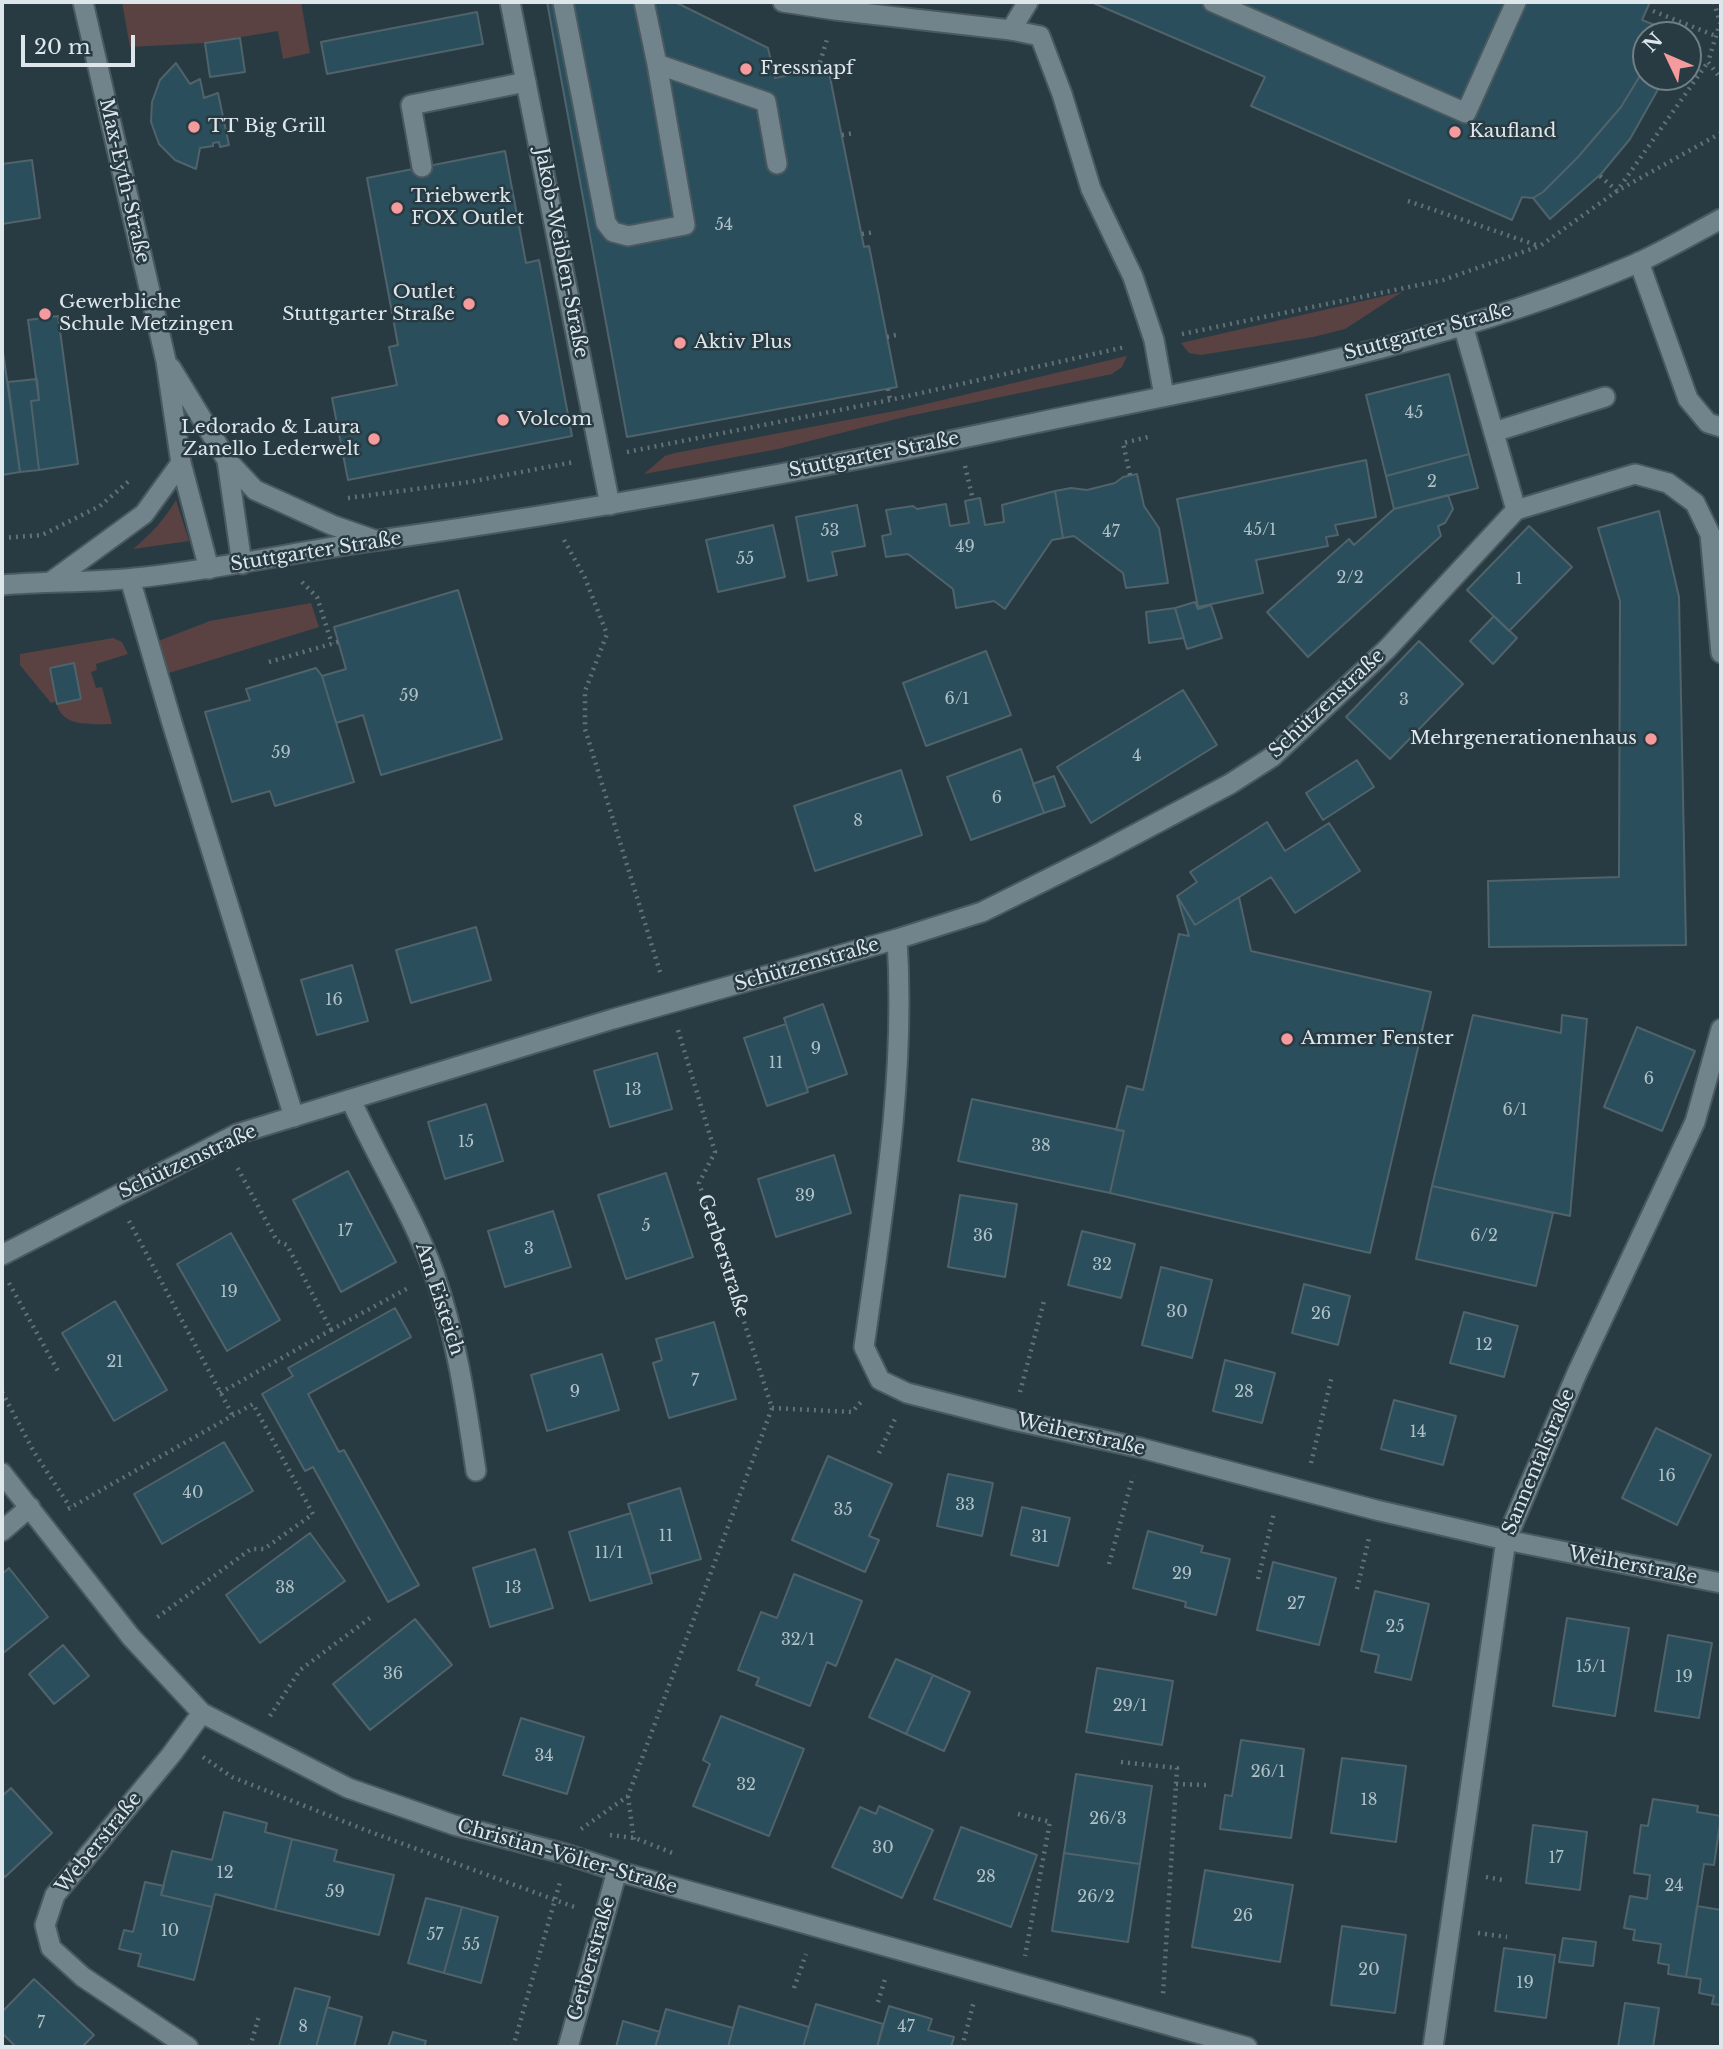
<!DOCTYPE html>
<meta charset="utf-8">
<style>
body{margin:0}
#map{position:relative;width:1723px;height:2049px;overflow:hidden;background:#293b42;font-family:"Libre Baskerville",serif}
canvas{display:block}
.frame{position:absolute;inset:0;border:4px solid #dce6eb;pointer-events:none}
.north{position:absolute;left:1632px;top:21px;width:70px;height:70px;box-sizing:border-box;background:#293b42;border:2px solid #717f86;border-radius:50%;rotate:314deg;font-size:19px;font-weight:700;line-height:28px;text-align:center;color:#dce6eb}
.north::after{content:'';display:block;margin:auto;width:24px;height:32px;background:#f59b9e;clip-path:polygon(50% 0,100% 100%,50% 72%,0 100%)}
.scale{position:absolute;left:21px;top:35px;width:114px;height:32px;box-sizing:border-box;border:4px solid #dce6eb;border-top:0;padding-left:9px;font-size:21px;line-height:24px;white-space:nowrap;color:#dce6eb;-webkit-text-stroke:5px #293b42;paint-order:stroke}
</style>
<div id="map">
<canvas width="1723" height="2049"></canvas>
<div class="frame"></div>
<div class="north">N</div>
<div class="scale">20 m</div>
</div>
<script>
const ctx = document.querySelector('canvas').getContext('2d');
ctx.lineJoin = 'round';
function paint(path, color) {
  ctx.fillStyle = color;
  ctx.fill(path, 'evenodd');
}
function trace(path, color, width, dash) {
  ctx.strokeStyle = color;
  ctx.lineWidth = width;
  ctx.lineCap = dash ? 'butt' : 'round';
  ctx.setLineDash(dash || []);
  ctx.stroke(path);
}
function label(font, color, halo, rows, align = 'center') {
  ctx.font = font + ' "Libre Baskerville",serif';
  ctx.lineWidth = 5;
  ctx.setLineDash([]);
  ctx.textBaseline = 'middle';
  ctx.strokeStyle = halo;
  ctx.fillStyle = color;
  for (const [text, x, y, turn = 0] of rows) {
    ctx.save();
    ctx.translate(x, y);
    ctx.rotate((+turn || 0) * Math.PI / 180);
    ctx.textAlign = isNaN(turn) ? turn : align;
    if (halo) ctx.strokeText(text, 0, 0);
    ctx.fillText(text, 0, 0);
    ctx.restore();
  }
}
const green = new Path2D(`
 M122 2H301L310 53 283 59 278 31 205 43 130 47Z
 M1402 292 1345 329 1313 337 1201 355 1189 353 1181 343Z
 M1127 356 1122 367 1112 374 904 417 778 449 644 474 665 456 675 453 905 409Z
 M176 500 189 541 133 549C151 534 164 520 176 500Z
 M311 603 319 627 169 673 158 641 210 621Z
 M113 638 122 642 128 654 96 664 97 670 91 672 96 688 102 687 112 724C94 724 62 728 57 704L82 700 74 664 49 667 57 701 51 703 20 665V654Z`);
const building = new Path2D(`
 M547 2H675L768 48 775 78 828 67 864 247 869 246 897 387 627 437Z
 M1091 2H1650L1642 20 1662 28 1659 35H1646V66L1621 107 1578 157 1543 192 1533 198 1522 197 1512 220 1251 106 1265 77Z
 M477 12 483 44 327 74 321 42Z
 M240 38 245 72 210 77 205 43Z
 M176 63 190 84 200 79 204 98 218 93 229 145 220 147 219 142 213 143V146L200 148 196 169 175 160 159 144 151 122 152 102 160 80Z
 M1646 66V77H1665L1630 139 1601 174 1550 219 1533 198 1543 192 1578 157 1621 107Z
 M505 151 526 263 539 260 572 436 348 480 332 398 397 385 389 347 398 345 367 178Z
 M32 160 40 218 2 224V164Z
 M58 316 78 464 39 470 31 401 39 400 28 320Z
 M2 345 20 472 2 475Z
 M1449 374 1469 454 1386 476 1366 395Z
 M37 379 39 400 31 401 39 470 20 472 8 382Z
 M1469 454 1478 488 1394 509 1386 476Z
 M1366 460 1376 517 1335 525 1338 535 1326 537 1328 546 1256 560 1263 593 1198 607 1177 499Z
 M1137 474 1144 506 1159 528 1168 583 1126 588 1123 573 1074 536 1063 538 1055 491 1071 488 1087 490 1115 483 1123 477Z
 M1055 491 1063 538 1052 540 1005 609 994 601 956 608 953 589 908 554 886 557 882 536 891 534 886 510 913 506 917 509 946 504 950 526 969 523 965 501 980 498 985 525 1004 522 1002 505Z
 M1448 495 1453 509 1445 523 1438 526 1441 536 1308 657 1267 612 1349 539 1354 545 1394 509Z
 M857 505 865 546 832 552 837 575 808 581 796 517Z
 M1659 511 1679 597 1686 945 1489 947 1488 881 1619 877 1620 601 1598 528Z
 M773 525 785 577 718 592 706 540Z
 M1529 526 1572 567 1509 631 1467 590Z
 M458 590 502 739 381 775 363 715 336 723 322 676 346 669 334 627Z
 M1195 602 1198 609 1211 605 1222 638 1187 649 1175 608Z
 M1175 608 1184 638 1149 643 1146 612Z
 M1494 616 1517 638 1493 664 1470 641Z
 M1419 641 1463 684 1390 759 1346 717Z
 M986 651 1011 715 926 746 903 683Z
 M74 663 81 699 57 704 50 668Z
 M316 668 322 676 354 782 275 806 270 791 232 802 205 712 250 700 246 689Z
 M1183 690 1217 745 1091 823 1057 767Z
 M1021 749 1044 813 971 840 947 777Z
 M1357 760 1374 787 1323 820 1306 793Z
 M901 770 922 835 815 871 794 806Z
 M1054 776 1065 806 1044 813 1033 784Z
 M1267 822 1285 851 1329 823 1360 871 1295 913 1271 877 1195 925 1177 896 1197 882 1190 872Z
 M1177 896 1195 925 1239 897 1251 951 1431 992 1370 1253 1110 1193 1124 1131 1116 1130 1127 1086 1143 1090 1179 934 1189 936Z
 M476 927 491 980 411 1003 396 950Z
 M352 965 368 1021 317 1035 301 980Z
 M823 1004 847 1074 807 1088 784 1018Z
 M1473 1015 1561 1033 1562 1015 1587 1019 1570 1216 1432 1186Z
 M786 1024 808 1092 767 1106 744 1038Z
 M1637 1027 1695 1051 1662 1131 1604 1107Z
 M657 1053 672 1109 610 1127 594 1071Z
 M972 1099 1124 1131 1110 1193 958 1161Z
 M486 1104 503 1161 445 1179 428 1122Z
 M834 1155 851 1213 776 1237 758 1179Z
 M348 1171 396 1262 341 1292 293 1200Z
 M666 1173 693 1257 626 1279 598 1195Z
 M1432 1186 1553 1213 1536 1286 1416 1259Z
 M960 1195 1017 1204 1005 1277 948 1267Z
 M553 1211 571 1267 505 1287 488 1231Z
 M1082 1231 1135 1244 1121 1298 1068 1285Z
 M231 1233 280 1320 227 1351 177 1264Z
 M1161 1267 1212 1280 1192 1358 1142 1345Z
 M1304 1284 1350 1296 1338 1345 1292 1333Z
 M115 1301 167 1390 114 1421 62 1333Z
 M395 1308 411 1337 308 1394 339 1452 344 1450 419 1585 388 1602 313 1467 305 1471 262 1394 293 1376 288 1368Z
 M1464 1312 1518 1326 1504 1377 1450 1363Z
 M714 1322 736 1399 669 1418 653 1363 662 1360 656 1339Z
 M602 1354 619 1410 547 1431 531 1375Z
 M1225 1360 1275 1373 1262 1423 1213 1411Z
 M1394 1400 1456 1416 1443 1465 1381 1449Z
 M1656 1428 1711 1455 1677 1525 1622 1498Z
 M224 1442 253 1491 162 1544 134 1494Z
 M828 1456 892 1484 869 1536 879 1540 865 1572 792 1540Z
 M948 1474 993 1483 982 1536 937 1526Z
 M680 1488 701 1559 650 1574 628 1504Z
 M1022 1507 1070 1518 1058 1566 1011 1555Z
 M631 1513 652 1583 590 1601 569 1532Z
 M1148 1531 1203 1546 1201 1552 1230 1559 1216 1615 1185 1607 1186 1602 1133 1588Z
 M310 1533 345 1581 260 1643 226 1595Z
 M535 1549 553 1608 490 1627 473 1568Z
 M1273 1562 1336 1578 1319 1645 1257 1630Z
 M9 1568 48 1617 2 1654V1574Z
 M794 1574 862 1601 836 1666 827 1662 810 1706 756 1685 759 1678 738 1670 761 1612 777 1618Z
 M1375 1591 1429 1604 1411 1680 1375 1672 1379 1655 1361 1651Z
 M1567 1618 1629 1628 1615 1716 1553 1706Z
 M415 1619 452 1665 370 1730 333 1684Z
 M1668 1635 1712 1643 1699 1718 1655 1711Z
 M63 1645 89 1676 54 1704 29 1674Z
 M896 1659 933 1675 906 1734 869 1717Z
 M1097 1668 1173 1681 1162 1745 1086 1732Z
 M933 1675 970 1692 944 1751 906 1734Z
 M721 1716 804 1749 769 1836 693 1806 710 1764 703 1760Z
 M521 1718 584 1737 567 1794 503 1775Z
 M1241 1740 1304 1749 1291 1838 1220 1829 1225 1795 1232 1796Z
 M1342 1758 1406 1766 1396 1842 1331 1833Z
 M1076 1774 1152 1786 1140 1864 1064 1853Z
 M11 1788 52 1833 5 1877 2 1873V1796Z
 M1653 1799 1698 1806 1697 1812 1721 1816 1714 1865 1704 1864 1686 1977 1668 1974 1669 1965 1658 1963 1661 1944 1633 1940 1635 1930 1624 1928 1630 1896 1647 1899 1650 1875 1634 1873 1641 1825 1648 1826Z
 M879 1806 933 1830 902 1898 832 1867 860 1807 876 1814Z
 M224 1812 267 1823 265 1832 292 1839 275 1910 215 1894 212 1907 161 1895 172 1851 212 1860Z
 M1533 1825 1587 1832 1580 1890 1526 1883Z
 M961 1827 1037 1855 1011 1927 934 1899Z
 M292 1839 337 1850 334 1861 394 1875 379 1935 275 1910Z
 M1064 1853 1140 1864 1128 1942 1052 1931Z
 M1205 1870 1293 1885 1280 1962 1192 1947Z
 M145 1882 164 1886 161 1895 212 1907 194 1980 138 1966 141 1954 119 1949 124 1930 133 1932Z
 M426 1898 462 1907 444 1973 408 1963Z
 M1697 1906 1721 1910V2005L1712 2004 1714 1996 1699 1993 1701 1979 1686 1977Z
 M462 1907 498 1917 481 1983 444 1973Z
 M1342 1926 1406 1935 1395 2013 1331 2005Z
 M1563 1938 1596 1942 1593 1966 1559 1962Z
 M1504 1948 1555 1955 1546 2018 1495 2011Z
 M34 1979 94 2035 82 2047H16L2 2033V2012Z
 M295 1988 330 1997 316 2047 279 2046Z
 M1625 2003 1659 2008 1653 2047H1618Z
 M816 2004 883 2024 877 2047H803Z
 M739 2006 809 2027 803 2047H728Z
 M889 2006 932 2019 928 2030 954 2037 951 2047H877Z
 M327 2007 362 2017 354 2047H316Z
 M666 2009 733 2028 728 2047H655Z
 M623 2021 660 2032 655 2047H616Z
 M393 2032 426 2041 424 2047H388Z`);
const path = new Path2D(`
 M1714 2 1720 23 1708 62 1721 79
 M1653 11 1716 36
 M818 69 828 36
 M842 135 854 133
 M1600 176 1617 191 1708 62
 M1408 201 1539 246
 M862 234 875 232
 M1182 334 1443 280 1540 246 1617 191 1721 133
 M887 337 896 335
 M888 389 890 400
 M627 452 890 400 1125 347
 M965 466 973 500
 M1130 475 1123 443 1148 437
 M348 498 469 482 574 462
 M2 538 42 535 100 506 129 481
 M564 540 585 578 607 634 585 691V729L661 975
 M302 582 317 597 332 644
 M269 662 338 642
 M129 1221 233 1416
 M9 1283 59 1373
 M331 1330 410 1287
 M2 1392 34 1452 70 1507
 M1020 1392 1044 1301
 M220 1393 331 1330 287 1245 277 1241 237 1167
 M772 1408 852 1412 861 1402
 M879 1453 895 1419
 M1311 1463 1332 1376
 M68 1509 253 1404 313 1514 264 1549H251L155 1619
 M1109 1564 1133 1476
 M1258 1579 1274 1513
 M1357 1589 1369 1538
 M270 1716 300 1670 370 1618
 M203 1757 232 1777 368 1831 577 1908
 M1121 1762 1177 1768 1163 1994
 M1176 1784 1206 1785
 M628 1796 634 1840
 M1018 1814 1050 1822 1025 1956
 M581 1829 628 1796 772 1408 699 1183 715 1152 678 1030
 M610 1835 635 1838 675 1854
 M1486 1877 1502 1880
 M1478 1933 1507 1937
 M794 1988 806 1954
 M878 2002 886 1976
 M250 2047 259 2016
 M513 2047 560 1882
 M962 2047 974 2001`);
const service = new Path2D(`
 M563 2 606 223 613 232 628 236 685 225 657 64 644 2
 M1213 2 1466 113 1516 2
 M1011 30 1028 2
 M657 64 766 102 777 164
 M422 167 411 105 526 82
 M1494 432 1605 397
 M130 579 172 723 294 1117`);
const minor = new Path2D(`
 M83 2 166 361 181 463 209 569
 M510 2 610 505
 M783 2 835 10 1011 30 1040 36 1062 94 1091 189 1133 277 1154 340 1164 396
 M1639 262 1688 399 1708 423 1721 427
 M1463 325 1516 510
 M171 368 227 460 255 490 332 525 375 540
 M227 460 242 564
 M52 581 144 514 181 463
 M897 939C906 1076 883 1211 864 1347L880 1380 907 1393 1013 1420 1141 1448 1376 1510 1506 1540 1721 1583
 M351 1100C377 1158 412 1213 434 1273 457 1338 466 1404 476 1471
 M2 1255 237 1134 613 1019 897 939 982 912 1102 852 1230 784 1272 757 1387 649 1516 510 1635 474 1668 483 1695 503 1710 534 1721 653
 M2 1473 131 1637 202 1713 348 1788 454 1825 566 1854 617 1871 1247 2047
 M2 1531 30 1507
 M188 2047 83 1977 51 1948 45 1925 55 1895 171 1755 202 1713
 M568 2047 617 1871
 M1433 2047 1506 1540 1577 1373 1695 1122 1721 1029`);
const secondary = new Path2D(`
 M2 585C46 581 91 583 135 578 217 570 298 551 380 540 600 509 818 469 1035 423 1237 381 1445 346 1635 264 1664 251 1693 234 1721 219`);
const markers = [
 [746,69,7,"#f59b9e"],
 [194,127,7,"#f59b9e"],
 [1455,132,7,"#f59b9e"],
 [397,208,7,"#f59b9e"],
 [469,304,7,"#f59b9e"],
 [45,314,7,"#f59b9e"],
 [680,343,7,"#f59b9e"],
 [503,420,7,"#f59b9e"],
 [374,439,7,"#f59b9e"],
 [1651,739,7,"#f59b9e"],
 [1287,1039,7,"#f59b9e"]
];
const numberNames = [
 ["54",724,225],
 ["45",1414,413],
 ["2",1432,482],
 ["45/1",1260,530],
 ["53",830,531],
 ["47",1111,532],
 ["49",965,547],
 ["55",745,559],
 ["2/2",1350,578],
 ["1",1519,579],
 ["59",409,696],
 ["6/1",957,699],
 ["3",1404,700],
 ["59",281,753],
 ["4",1137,756],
 ["6",997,798],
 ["8",858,821],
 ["16",334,1000],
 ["9",816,1049],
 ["11",776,1063],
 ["6",1649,1079],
 ["13",633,1090],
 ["6/1",1515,1110],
 ["15",466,1142],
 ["38",1041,1146],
 ["39",805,1196],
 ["5",646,1226],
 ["17",345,1231],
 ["36",983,1236],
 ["6/2",1484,1236],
 ["3",529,1249],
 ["32",1102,1265],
 ["19",229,1292],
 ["30",1177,1312],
 ["26",1321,1314],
 ["12",1484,1345],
 ["21",115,1362],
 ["7",695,1381],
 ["9",575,1392],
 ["28",1244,1392],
 ["14",1418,1432],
 ["16",1667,1476],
 ["40",193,1493],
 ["33",965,1505],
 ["35",843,1510],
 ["11",666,1536],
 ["31",1040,1537],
 ["11/1",609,1553],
 ["29",1182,1574],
 ["38",285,1588],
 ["13",513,1588],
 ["27",1296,1604],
 ["25",1395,1627],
 ["32/1",798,1640],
 ["15/1",1591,1667],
 ["36",393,1674],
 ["19",1684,1677],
 ["29/1",1130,1706],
 ["34",544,1756],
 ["26/1",1268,1772],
 ["32",746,1785],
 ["18",1369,1800],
 ["26/3",1108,1819],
 ["30",883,1848],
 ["17",1556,1858],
 ["12",225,1873],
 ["28",986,1877],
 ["24",1674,1886],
 ["59",335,1892],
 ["26/2",1096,1897],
 ["26",1243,1916],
 ["10",170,1931],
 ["57",435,1935],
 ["55",471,1945],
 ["20",1369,1970],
 ["19",1525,1983],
 ["7",41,2023],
 ["8",303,2027],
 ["47",906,2027]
];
const poiNames = [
 ["Fressnapf",760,69],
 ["TT Big Grill",208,127],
 ["Kaufland",1469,132],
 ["Triebwerk",411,197],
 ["FOX Outlet",411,219],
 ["Outlet",455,293,"right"],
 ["Stuttgarter Straße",455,315,"right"],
 ["Gewerbliche",59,303],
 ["Schule Metzingen",59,325],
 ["Aktiv Plus",694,343],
 ["Volcom",517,420],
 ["Ledorado & Laura",360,428,"right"],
 ["Zanello Lederwelt",360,450,"right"],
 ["Mehrgenerationenhaus",1637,739,"right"],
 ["Ammer Fenster",1301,1039]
];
const streetNames = [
 ["Max-Eyth-Straße",124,181,77],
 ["Jakob-Weiblen-Straße",561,253,79],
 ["Stuttgarter Straße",1428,332,-15],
 ["Stuttgarter Straße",874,455,-11],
 ["Stuttgarter Straße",316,552,-9],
 ["Schützenstraße",1327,704,-43],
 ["Schützenstraße",807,965,-16],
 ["Schützenstraße",188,1162,-25],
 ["Gerberstraße",723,1256,72],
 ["Am Eisteich",439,1299,72],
 ["Weiherstraße",1081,1435,13],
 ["Sannentalstraße",1539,1462,-67],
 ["Weiherstraße",1633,1566,11],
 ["Weberstraße",99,1843,-51],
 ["Christian-Völter-Straße",567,1857,16],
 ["Gerberstraße",592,1959,-74]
];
paint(green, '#5a4243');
paint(building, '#2b4e5c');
trace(building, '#50636a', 2);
trace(service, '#4a595f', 23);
trace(minor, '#4a595f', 23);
trace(secondary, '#4a595f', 23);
trace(path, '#617177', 4.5, [2, 5]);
trace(service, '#71848c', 19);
trace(minor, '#71848c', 19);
trace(secondary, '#71848c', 19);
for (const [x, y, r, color] of markers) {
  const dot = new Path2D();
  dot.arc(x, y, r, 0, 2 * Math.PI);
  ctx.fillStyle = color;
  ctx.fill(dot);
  trace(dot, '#293b42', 2.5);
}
label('16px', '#b0c0c7', null, numberNames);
label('19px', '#dce6eb', '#293b42', poiNames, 'left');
label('19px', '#dce6eb', '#293b42', streetNames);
</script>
